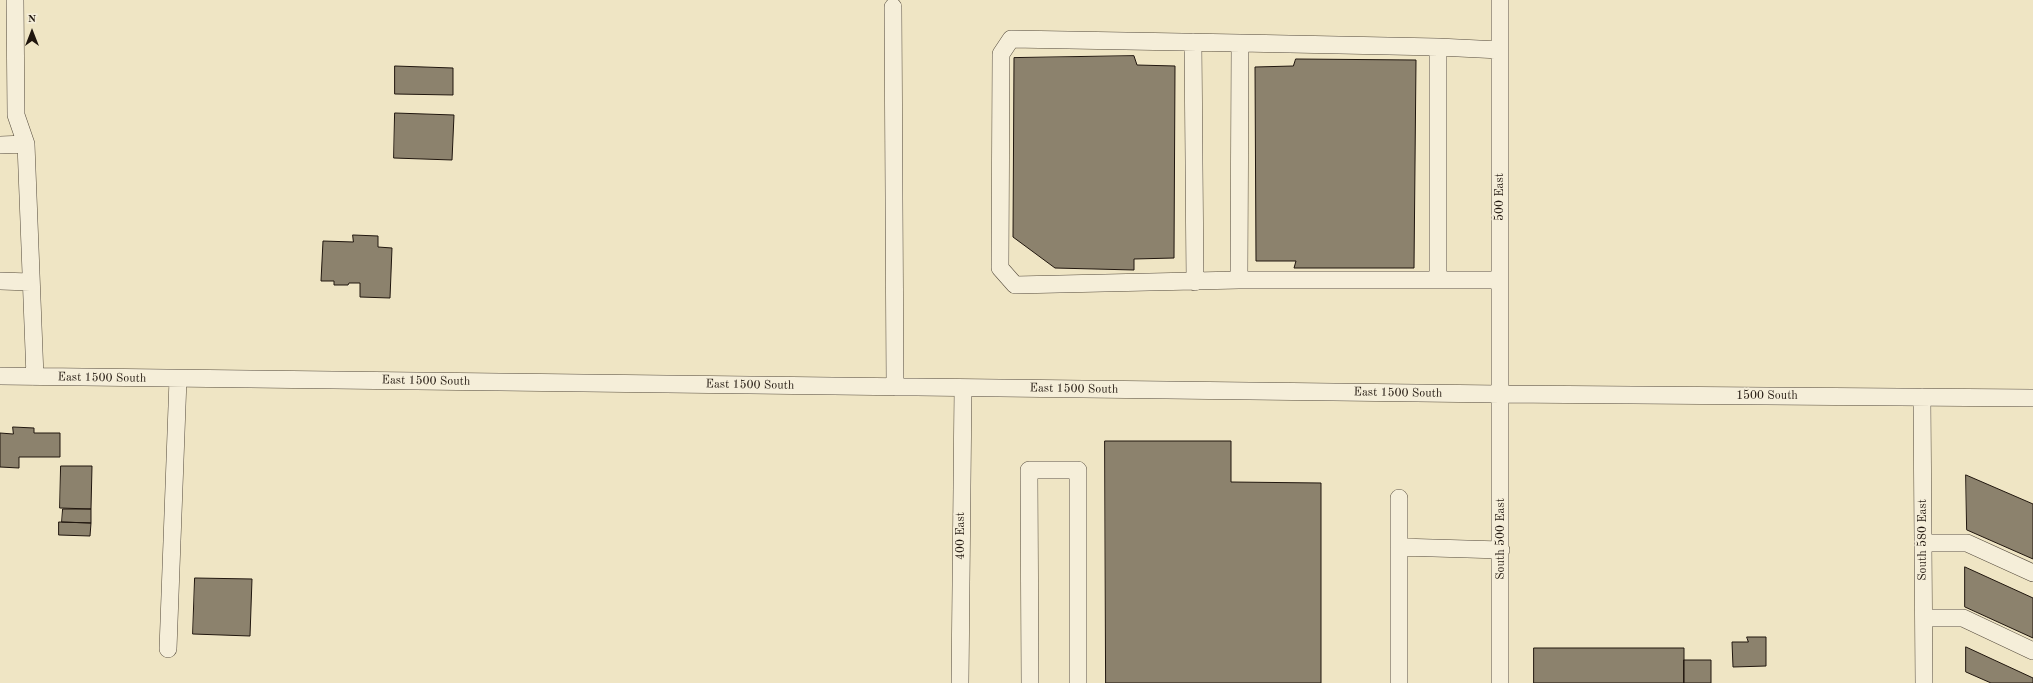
<!DOCTYPE html>
<style>
body{margin:0}
#map{position:relative;width:2033px;height:683px;overflow:hidden;background:#efe5c4;font-family:"Old Standard TT",serif}
canvas{display:block}
.north{position:absolute;left:12px;top:12px;width:40px;height:40px;-webkit-text-stroke:3px #f5eed9;paint-order:stroke;rotate:0deg;font-size:11px;font-weight:700;line-height:16px;text-align:center;color:#20160e}
.north::after{content:'';display:block;margin:auto;width:14px;height:18px;background:#20160e;clip-path:polygon(50% 0,100% 100%,50% 72%,0 100%)}
</style>
<div id="map">
<canvas width="2033" height="683"></canvas>
<div class="north">N</div>
</div>
<script>
const ctx = document.querySelector('canvas').getContext('2d');
ctx.lineJoin = 'round';
function paint(path, color) {
  ctx.fillStyle = color;
  ctx.fill(path, 'evenodd');
}
function trace(path, color, width, dash) {
  ctx.strokeStyle = color;
  ctx.lineWidth = width;
  ctx.lineCap = dash ? 'butt' : 'round';
  ctx.setLineDash(dash || []);
  ctx.stroke(path);
}
function label(font, color, halo, rows, align = 'center') {
  ctx.font = font + ' "Old Standard TT",serif';
  ctx.lineWidth = 4;
  ctx.setLineDash([]);
  ctx.textBaseline = 'middle';
  ctx.strokeStyle = halo;
  ctx.fillStyle = color;
  for (const [text, x, y, turn = 0] of rows) {
    ctx.save();
    ctx.translate(x, y);
    ctx.rotate((+turn || 0) * Math.PI / 180);
    ctx.textAlign = isNaN(turn) ? turn : align;
    if (halo) ctx.strokeText(text, 0, 0);
    ctx.fillText(text, 0, 0);
    ctx.restore();
  }
}
const building = new Path2D(`
 M1134 56 1137 65 1175 66 1174 258 1134 259V270L1055 268 1013 237 1014 58Z
 M1296 59 1416 60 1414 268H1294L1296 261H1256L1255 67 1293 66Z
 M395 66 453 68V95L395 94Z
 M395 113 454 115 452 160 394 158Z
 M353 235 378 236V247L392 248 390 298 360 297V283H349L348 285H334V281H321L323 241 353 242Z
 M13 427 34 428V433H60V457H19V468L0 467V433L13 434Z
 M1105 441H1231V482L1321 483V683H1106Z
 M61 466H92L91 509 60 508Z
 M1966 475 2033 504V559L1967 530Z
 M63 509H91V523L62 522Z
 M59 522 91 523 90 536 59 535Z
 M1965 567 2033 598V638L1965 607Z
 M195 578 252 579 250 636 193 634Z
 M1747 637H1766V666L1733 667 1732 642H1748Z
 M1966 647 2033 678V683H1991L1966 672Z
 M1534 648H1684V683H1534Z
 M1684 660H1711V683H1684Z`);
const minor = new Path2D(`
 M15 0 16 115 26 144 35 377
 M1500 0V683
 M893 7 895 387
 M1193 42 1195 282
 M1438 47 1240 43 1239 280H1438
 M1500 50 1438 47V280H1500
 M0 145 26 144
 M1239 280 1015 285 1000 268 1001 54 1011 39 1240 43
 M0 281 30 282
 M0 376 1500 394 2033 398
 M1922 397 1924 683
 M1399 498V683
 M1923 543H1967L2033 573
 M1399 547 1501 550
 M1924 618H1963L2033 651
 M168 649 178 379
 M960 683 963 388
 M1030 683 1029 470H1078V683`);
const streetNames = [
 ["500 East",1500,197,-90],
 ["East 1500 South",102,378,1],
 ["East 1500 South",426,381,1],
 ["East 1500 South",750,385,1],
 ["East 1500 South",1074,389,1],
 ["East 1500 South",1398,393,1],
 ["1500 South",1767,396],
 ["400 East",961,536,-90],
 ["South 500 East",1501,539,-90],
 ["South 580 East",1923,540,-90]
];
paint(building, '#8c826d');
trace(building, '#20160e', 1);
trace(minor, '#544a3c', 18);
trace(minor, '#f5eed9', 17);
label('12px', '#20160e', '#f5eed9', streetNames);
</script>
